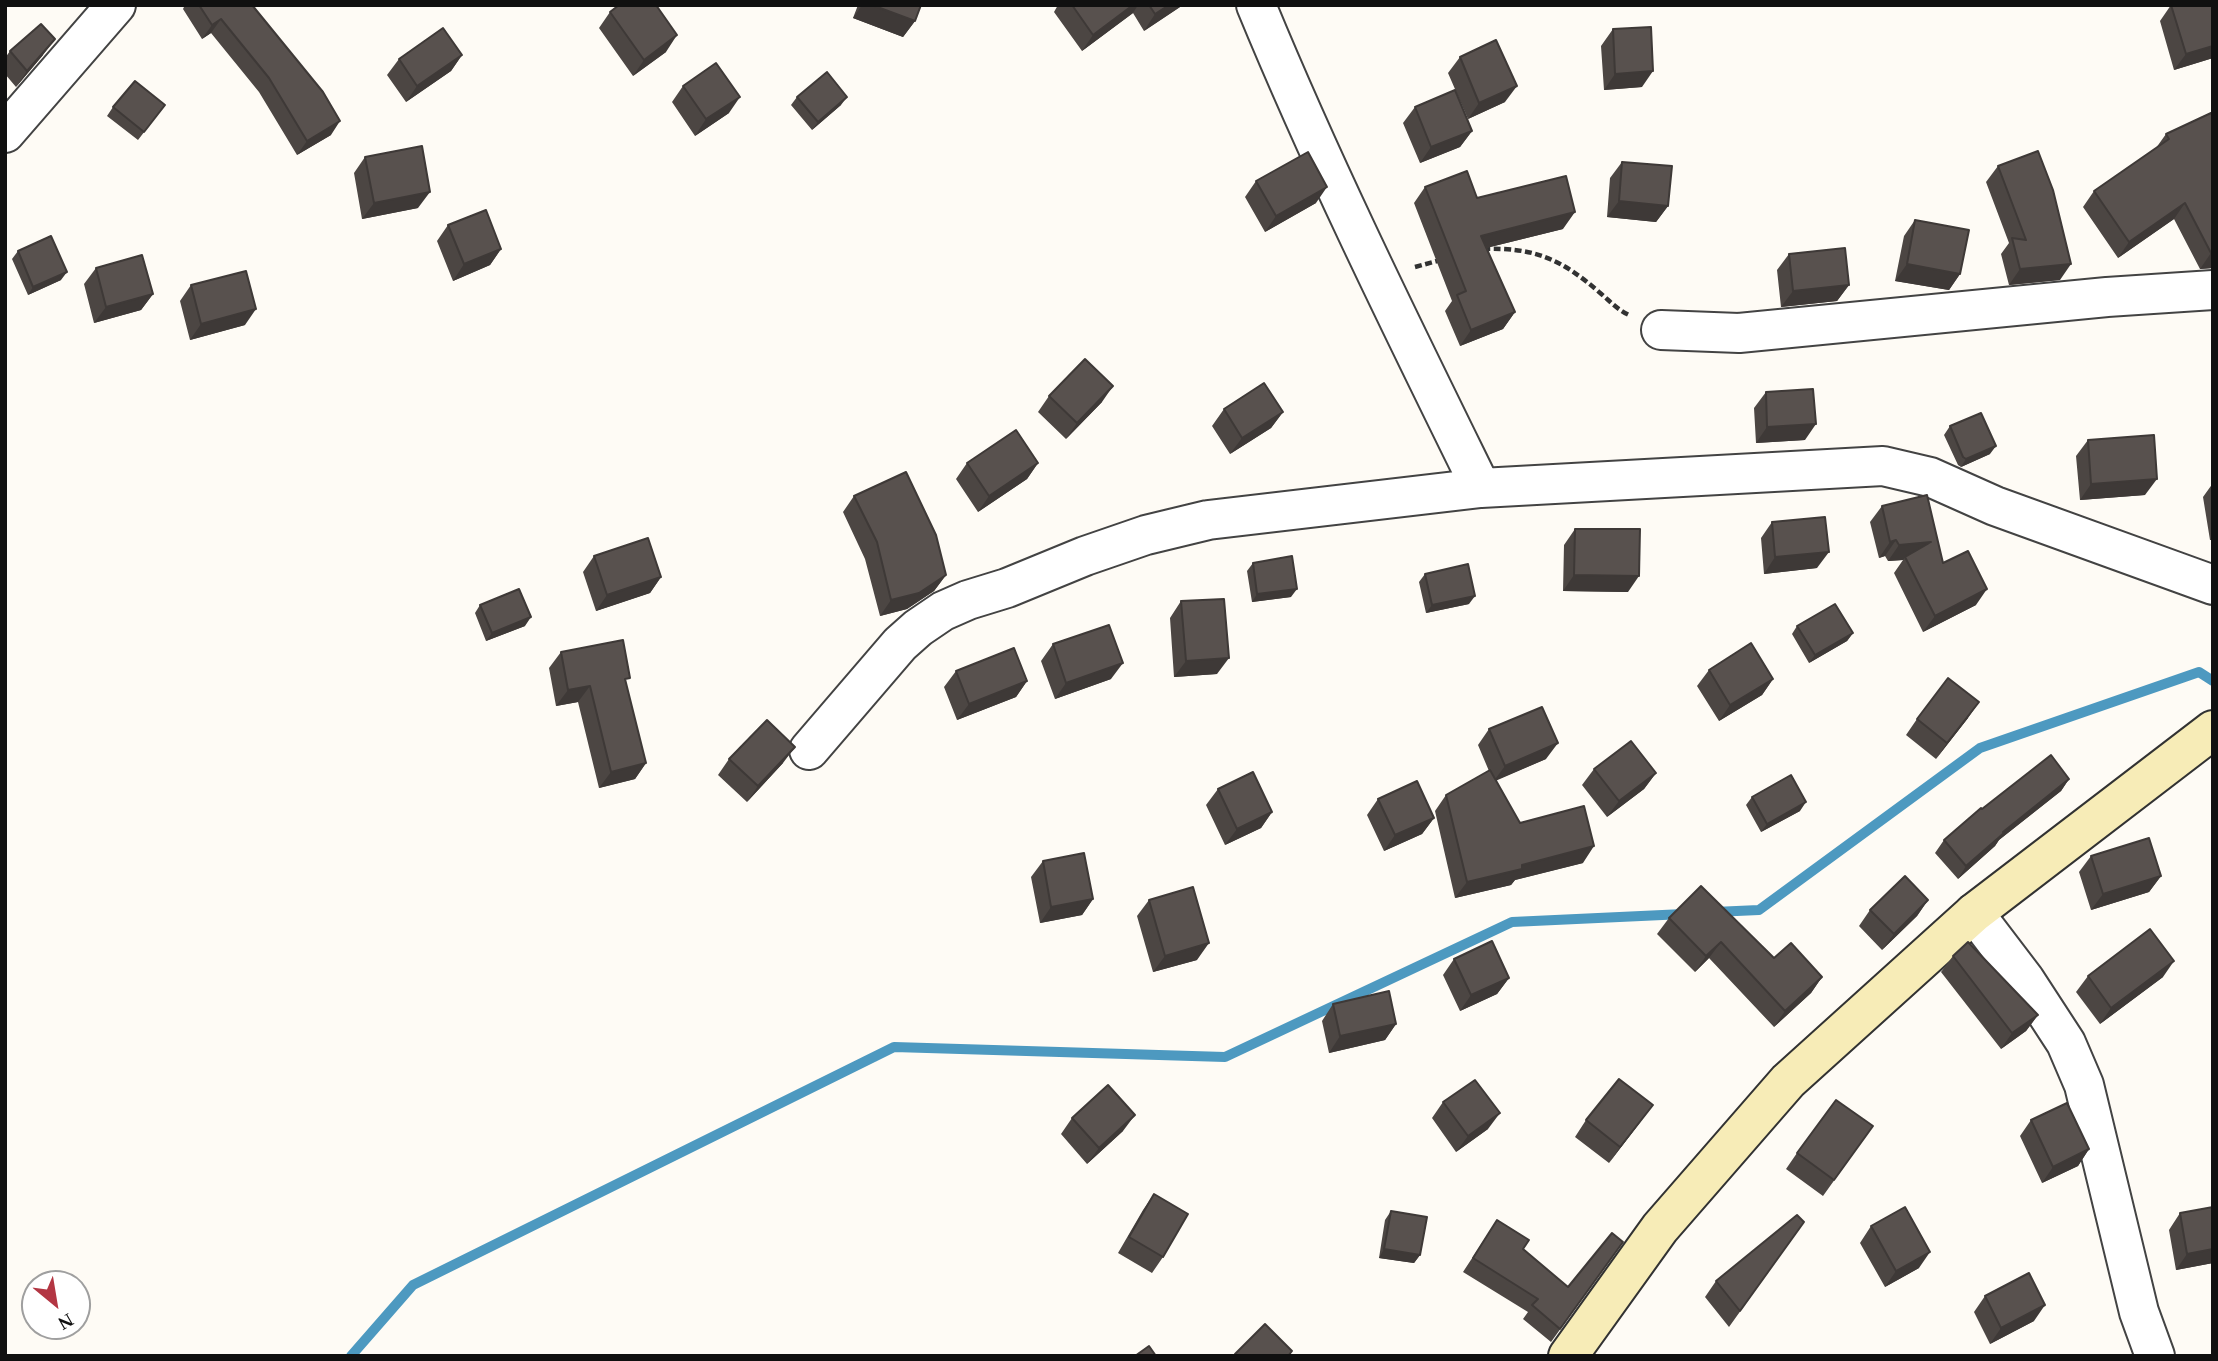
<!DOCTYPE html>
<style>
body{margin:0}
#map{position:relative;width:2218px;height:1361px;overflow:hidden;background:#fefbf5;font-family:"Times New Roman",serif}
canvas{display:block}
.frame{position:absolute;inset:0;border:7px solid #101010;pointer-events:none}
.north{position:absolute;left:21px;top:1270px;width:70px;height:70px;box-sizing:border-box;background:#fff;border:2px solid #9f9f9f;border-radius:50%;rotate:150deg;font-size:19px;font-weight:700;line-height:28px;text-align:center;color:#101010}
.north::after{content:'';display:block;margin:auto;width:24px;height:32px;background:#b33643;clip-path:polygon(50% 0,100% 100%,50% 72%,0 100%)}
</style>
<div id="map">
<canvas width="2218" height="1361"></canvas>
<div class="frame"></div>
<div class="north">N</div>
</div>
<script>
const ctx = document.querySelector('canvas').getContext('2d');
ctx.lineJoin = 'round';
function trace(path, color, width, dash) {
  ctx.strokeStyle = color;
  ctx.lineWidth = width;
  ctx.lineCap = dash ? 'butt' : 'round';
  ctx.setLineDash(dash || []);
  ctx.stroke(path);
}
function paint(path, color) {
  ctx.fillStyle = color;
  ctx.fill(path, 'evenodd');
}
const stream = new Path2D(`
 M1714 912 1759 910 1980 748 2199 672 2213 681
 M351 1356 413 1285 894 1047 1225 1057 1512 922 1684 914`);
const path = new Path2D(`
 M1483 249C1534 247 1561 259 1599 292 1609 300 1616 309 1629 315
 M1415 267 1441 260`);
const street = new Path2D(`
 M1256 5C1324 170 1403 329 1481 488
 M5 133 116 5
 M1661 330 1739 333 2107 297 2213 290
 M809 750 900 644 918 628 943 611 968 600 1007 588 1085 556 1146 535 1208 520 1481 488 1883 466 1930 477 1995 506 2213 585
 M1974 913 2025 980 2066 1043 2084 1085 2139 1312 2155 1356`);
const secondary = new Path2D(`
 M1568 1356 1660 1228 1788 1081 1974 913 2213 730`);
const wall = new Path2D(`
 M185 5H252L331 135 297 155 259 92 211 33 202 39 183 9Z
 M858 5H921L915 21 903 37 853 18Z
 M1058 5H1183L1144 31 1133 13 1082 51 1054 12Z
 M2171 5H2213V58L2174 70 2160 21Z
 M610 12 666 52 633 76 599 28Z
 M1613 29 1642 87 1604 90 1601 46Z
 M10 51 43 55 16 87 5 74V58Z
 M462 55 451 71 406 102 387 75 399 59Z
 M1460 57 1505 102 1468 119 1448 73Z
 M683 86 729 113 695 136 672 102Z
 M797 97 841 105 812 130 791 105Z
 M165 105 138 140 107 116 113 107Z
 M1415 107 1472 131 1460 147 1420 163 1403 123Z
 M2213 117V268L2200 269 2174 219 2118 258 2083 207 2094 191 2156 148 2166 134Z
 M365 157 418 208 362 219 354 173Z
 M1622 162 1668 206 1656 222 1607 217 1610 178Z
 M1998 166 2060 280 2009 285 2001 254 2009 243 1986 182Z
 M1256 181 1316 203 1265 232 1245 197Z
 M1425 187 1477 198 1563 229 1486 248 1515 312 1503 329 1460 346 1445 311 1452 301 1414 203Z
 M1915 220 1960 274 1949 290 1895 281 1904 236Z
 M448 225 501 249 490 265 453 281 437 241Z
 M18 251 61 280 28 295 12 259Z
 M1789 254 1849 285 1837 301 1781 307 1777 270Z
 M96 268 153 294 141 310 94 323 84 284Z
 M191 285 245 325 190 340 180 301Z
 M1766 392 1805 440 1756 443 1754 408Z
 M1049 396 1102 402 1066 439 1038 412Z
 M1224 409 1283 412 1271 428 1230 454 1212 426Z
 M1950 426 1990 454 1961 467 1958 465 1944 435Z
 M2088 440 2145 495 2080 500 2076 456Z
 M967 463H1038L1027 479 978 512 956 479Z
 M2213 483V540H2210L2203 497Z
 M854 496 946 575 934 591 907 609 880 616 865 559 843 512Z
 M1882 506 1943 563 1976 605 1923 632 1894 573 1903 560 1888 561 1885 556 1879 558 1870 522Z
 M1772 522 1817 568 1764 574 1761 538Z
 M1575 529 1628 592 1563 591 1564 545Z
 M594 556 661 577 650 593 596 611 583 572Z
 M1253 563 1291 597 1252 602 1247 571Z
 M1425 574 1469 604 1426 613 1419 582Z
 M1181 601 1217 674 1174 677 1170 618Z
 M480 605 525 626 486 641 475 613Z
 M1797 626 1853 633 1847 641 1809 663 1792 634Z
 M1053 644 1111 679 1055 699 1041 661Z
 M561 652 626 683 646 763 635 779 599 788 578 702 556 706 549 668Z
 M1709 670 1773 679 1762 695 1719 721 1697 686Z
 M956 671 1027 681 1016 697 957 720 944 687Z
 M1968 718 1936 759 1906 735 1917 719Z
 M1489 729 1546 759 1496 780 1520 823 1583 863 1515 880 1511 885 1455 898 1435 811 1446 795 1489 771 1478 745Z
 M729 759 783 763 747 802 718 775Z
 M1594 769 1656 773 1644 789 1607 817 1582 785Z
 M2069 779 2061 791 1999 840 1995 846 1958 879 1935 853 1944 840 1982 809Z
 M1218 789 1272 812 1261 828 1225 845 1206 805Z
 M1752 797 1800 811 1761 832 1746 805Z
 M1378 799 1434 818 1422 834 1384 851 1367 815Z
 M2091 856 2161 876 2149 892 2091 910 2079 872Z
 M1043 861 1093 899 1082 915 1040 923 1031 877Z
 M1149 900 1197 960 1153 972 1137 916Z
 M1928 900 1917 916 1882 950 1859 926 1870 910Z
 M1669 918 1774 958 1822 977 1811 993 1774 1027 1709 958 1695 972 1657 934Z
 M1953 956 2038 1015 2026 1031 2001 1049 1941 972Z
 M1454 959 1509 978 1497 994 1460 1011 1443 975Z
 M2088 976 2163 977 2100 1024 2076 992Z
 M1333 1004 1396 1024 1385 1040 1329 1053 1322 1021Z
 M1443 1102 1488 1129 1456 1152 1432 1118Z
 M1072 1118 1123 1131 1087 1164 1061 1134Z
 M1586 1120 1641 1121 1609 1163 1575 1137Z
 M2031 1120 2089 1149 2078 1166 2042 1183 2020 1136Z
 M1873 1126 1823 1196 1786 1169 1797 1153Z
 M1154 1194 1163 1257 1152 1273 1118 1253 1143 1210Z
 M1391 1211 1420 1255 1414 1263 1379 1258 1385 1220Z
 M2180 1213 2213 1263 2176 1270 2169 1230Z
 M1497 1220 1523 1249 1568 1287 1623 1242 1551 1342 1523 1319 1528 1312 1463 1272Z
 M1804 1222 1729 1327 1705 1297 1716 1281Z
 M1871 1226 1919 1268 1885 1287 1860 1243Z
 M1985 1296 2034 1321 1990 1344 1974 1312Z`);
const shadedWall = new Path2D(`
 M862 5H872L915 21 903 37 853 18Z
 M1133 5H1138L1133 13 1082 51 1093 35Z
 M1169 5H1183L1144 31 1155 14Z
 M221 19 211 33 202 39 212 25Z
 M677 35 666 52 633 76 644 60Z
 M55 39 43 55 16 87 27 71Z
 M2213 46V58L2174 70 2186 54Z
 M462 55 451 71 406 102 417 86Z
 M1653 71 1642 87 1604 90 1615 74Z
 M1517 86 1505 102 1468 119 1479 103Z
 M740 97 729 113 695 136 706 119Z
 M847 97 841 105 812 130 818 122Z
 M340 121 331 135 297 155 307 141Z
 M1472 131 1460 147 1420 163 1431 147Z
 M1327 187 1316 203 1265 232 1276 216Z
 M430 192 418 208 362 219 374 203Z
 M1619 201 1668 206 1656 222 1607 217Z
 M2185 203 2174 219 2118 258 2129 242Z
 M1575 212 1563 229 1470 252 1481 236Z
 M501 249 490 265 453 281 464 264Z
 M2211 253H2213V268L2200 269Z
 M1907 264 1960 274 1949 290 1895 281Z
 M2071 264 2060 280 2009 285 2020 269Z
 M67 272 61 280 28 295 33 287Z
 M1849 285 1837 301 1781 307 1793 291Z
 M153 294 141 310 94 323 106 307Z
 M256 309 245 325 190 340 201 324Z
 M1515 312 1503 329 1460 346 1471 330Z
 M1113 386 1102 402 1066 439 1077 423Z
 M1283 412 1271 428 1230 454 1242 438Z
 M1816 424 1805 440 1756 443 1767 427Z
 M1996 446 1990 454 1961 467 1966 459Z
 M1038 463 1027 479 978 512 989 496Z
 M2157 479 2145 495 2080 500 2091 484Z
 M1896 540 1885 556 1879 558 1890 542Z
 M1931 542 1905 557 1903 560 1888 561 1899 545Z
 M1829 552 1817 568 1764 574 1775 557Z
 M946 575 934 591 907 609 880 616 891 600Z
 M1574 575 1639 576 1628 592 1563 591Z
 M661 577 650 593 596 611 607 595Z
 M1297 589 1291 597 1252 602 1257 594Z
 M1987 589 1976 605 1923 632 1935 616Z
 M1475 596 1469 604 1426 613 1432 605Z
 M531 617 525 626 486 641 492 633Z
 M1853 633 1847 641 1809 663 1815 655Z
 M1229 658 1217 674 1174 677 1186 661Z
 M1123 663 1111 679 1055 699 1066 683Z
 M1773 679 1762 695 1719 721 1730 705Z
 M1027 681 1016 697 957 720 969 704Z
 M590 686 578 702 556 706 568 690Z
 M1979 702 1968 718 1936 759 1947 743Z
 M1558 743 1546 759 1493 782 1505 766Z
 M795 747 783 763 747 802 758 786Z
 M646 763 635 779 599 788 611 772Z
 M1656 773 1644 789 1607 817 1619 801Z
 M2069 779 2061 791 1999 840 1995 846 1958 879 1966 866 2003 832Z
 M1806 802 1800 811 1761 832 1767 824Z
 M1272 812 1261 828 1225 845 1237 829Z
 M1434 818 1422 834 1384 851 1395 835Z
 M1594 846 1583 863 1515 880 1511 885 1455 898 1467 882 1522 865Z
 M2161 876 2149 892 2091 910 2103 894Z
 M1093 899 1082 915 1040 923 1051 907Z
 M1928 900 1917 916 1882 950 1894 934Z
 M1721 942 1709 958 1695 972 1706 956Z
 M1209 943 1197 960 1153 972 1165 956Z
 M2174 961 2163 977 2100 1024 2111 1008Z
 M1822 977 1811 993 1774 1027 1785 1011Z
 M1509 978 1497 994 1460 1011 1471 995Z
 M2038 1015 2026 1031 2001 1049 2012 1033Z
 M1396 1024 1385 1040 1329 1053 1340 1036Z
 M1653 1105 1641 1121 1609 1163 1620 1147Z
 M1500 1113 1488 1129 1456 1152 1468 1136Z
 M1135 1115 1123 1131 1087 1164 1099 1148Z
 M2089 1149 2078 1166 2042 1183 2053 1167Z
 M1384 1249 1420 1255 1414 1263 1379 1258Z
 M2213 1249V1263L2176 1270 2187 1254Z
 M1930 1252 1919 1268 1885 1287 1896 1271Z
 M2045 1305 2034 1321 1990 1344 2001 1328Z`);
const building = new Path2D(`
 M199 5H252L323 92 340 121 307 141 269 78 221 19 212 25Z
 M619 5H656L677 35 644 60 610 12Z
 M872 5H921L915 21Z
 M1072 5H1133L1093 35Z
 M1149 5H1169L1155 14Z
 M2171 5H2213V46L2186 54Z
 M41 24 55 39 27 71 10 51Z
 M1651 27 1653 71 1615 74 1613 29Z
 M443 28 462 55 417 86 399 59Z
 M1496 40 1517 86 1479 103 1460 57Z
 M716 63 740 97 706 119 683 86Z
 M827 72 847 97 818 122 797 97Z
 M135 81 165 105 144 132 113 107Z
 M1455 90 1472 131 1431 147 1415 107Z
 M2211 113 2213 117V253H2211L2185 203 2129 242 2094 191 2169 139 2166 134Z
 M422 146 430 192 374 203 365 157Z
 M2038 151 2053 190 2071 264 2020 269 2012 238 2026 240 1998 166Z
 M1308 152 1327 187 1276 216 1256 181Z
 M1622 162 1672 166 1668 206 1619 201Z
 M1467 171 1477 198 1566 176 1575 212 1481 236 1515 312 1471 330 1457 295 1466 291 1425 187Z
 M486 210 501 249 464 264 448 225Z
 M1915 220 1969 230 1960 274 1907 264Z
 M51 236 67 272 33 287 18 251Z
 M1845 248 1849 285 1793 291 1789 254Z
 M142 255 153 294 106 307 96 268Z
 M246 271 256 309 201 324 191 285Z
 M1085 359 1113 386 1077 423 1049 396Z
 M1264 383 1283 412 1242 438 1224 409Z
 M1813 389 1816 424 1767 427 1766 392Z
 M1981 413 1996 446 1966 459 1963 457 1950 426Z
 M1016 430 1038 463 989 496 967 463Z
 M2154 435 2157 479 2091 484 2088 440Z
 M906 472 936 535 946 575 919 593 891 600 877 542 854 496Z
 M1927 495 1943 563 1968 551 1987 589 1935 616 1905 557 1931 542 1899 545 1896 540 1890 542 1882 506Z
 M1825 517 1829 552 1775 557 1772 522Z
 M1575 529H1640L1639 576 1574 575Z
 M648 538 661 577 607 595 594 556Z
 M1292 556 1297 589 1257 594 1253 563Z
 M1468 564 1475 596 1432 605 1425 574Z
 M519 589 531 617 492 633 480 605Z
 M1224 599 1229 658 1186 661 1181 601Z
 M1835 604 1853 633 1815 655 1797 626Z
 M1109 625 1123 663 1066 683 1053 644Z
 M623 640 630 678 625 679 646 763 611 772 590 686 568 690 561 652Z
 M1751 643 1773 679 1730 705 1709 670Z
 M1014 648 1027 681 969 704 956 671Z
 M1948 678 1979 702 1947 743 1917 719Z
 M1542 707 1558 743 1505 766 1489 729Z
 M767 720 795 747 758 786 729 759Z
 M1631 741 1656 773 1619 801 1594 769Z
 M2051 755 2069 779 2003 832 2004 833 1966 866 1944 840 1981 808 1982 809Z
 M1490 770 1520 823 1584 806 1594 846 1522 865V869L1467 882 1446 795Z
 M1253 772 1272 812 1237 829 1218 789Z
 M1791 775 1806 802 1767 824 1752 797Z
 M1417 781 1434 818 1395 835 1378 799Z
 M2149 838 2161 876 2103 894 2091 856Z
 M1084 853 1093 899 1051 907 1043 861Z
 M1905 876 1928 900 1894 934 1870 910Z
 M1701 886 1774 958 1791 943 1822 977 1785 1011 1721 942 1706 956 1669 918Z
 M1193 887 1209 943 1165 956 1149 900Z
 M2150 929 2174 961 2111 1008 2088 976Z
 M1492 941 1509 978 1471 995 1454 959Z
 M1968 942 2038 1015 2012 1033 1953 956Z
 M1389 991 1396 1024 1340 1036 1333 1004Z
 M1619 1079 1653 1105 1620 1147 1586 1120Z
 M1475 1080 1500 1113 1468 1136 1443 1102Z
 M1108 1085 1135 1115 1099 1148 1072 1118Z
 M1836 1100 1873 1126 1834 1180 1797 1153Z
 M2067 1103 2089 1149 2053 1167 2031 1120Z
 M1154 1194 1188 1214 1163 1257 1129 1237Z
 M1905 1207 1930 1252 1896 1271 1871 1226Z
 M2213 1207V1249L2187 1254 2180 1213Z
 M1391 1211 1427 1217 1420 1255 1384 1249Z
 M1797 1215 1804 1222 1740 1311 1716 1281Z
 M1497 1220 1529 1240 1523 1249 1568 1287 1612 1233 1623 1242 1560 1329 1532 1305 1538 1299 1473 1258Z
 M2029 1273 2045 1305 2001 1328 1985 1296Z
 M1265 1324 1292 1351 1288 1356H1237L1235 1354Z
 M1149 1346 1156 1356H1135Z`);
trace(stream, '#4d99c0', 10);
trace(street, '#434343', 42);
trace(secondary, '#323232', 42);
trace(path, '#323232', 4.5, [7, 3.5]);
trace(street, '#fff', 38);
trace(secondary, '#f7ecb7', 38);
paint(wall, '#4c4643');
paint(shadedWall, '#3e3937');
paint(building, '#58514e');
trace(building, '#3e3937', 2);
</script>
